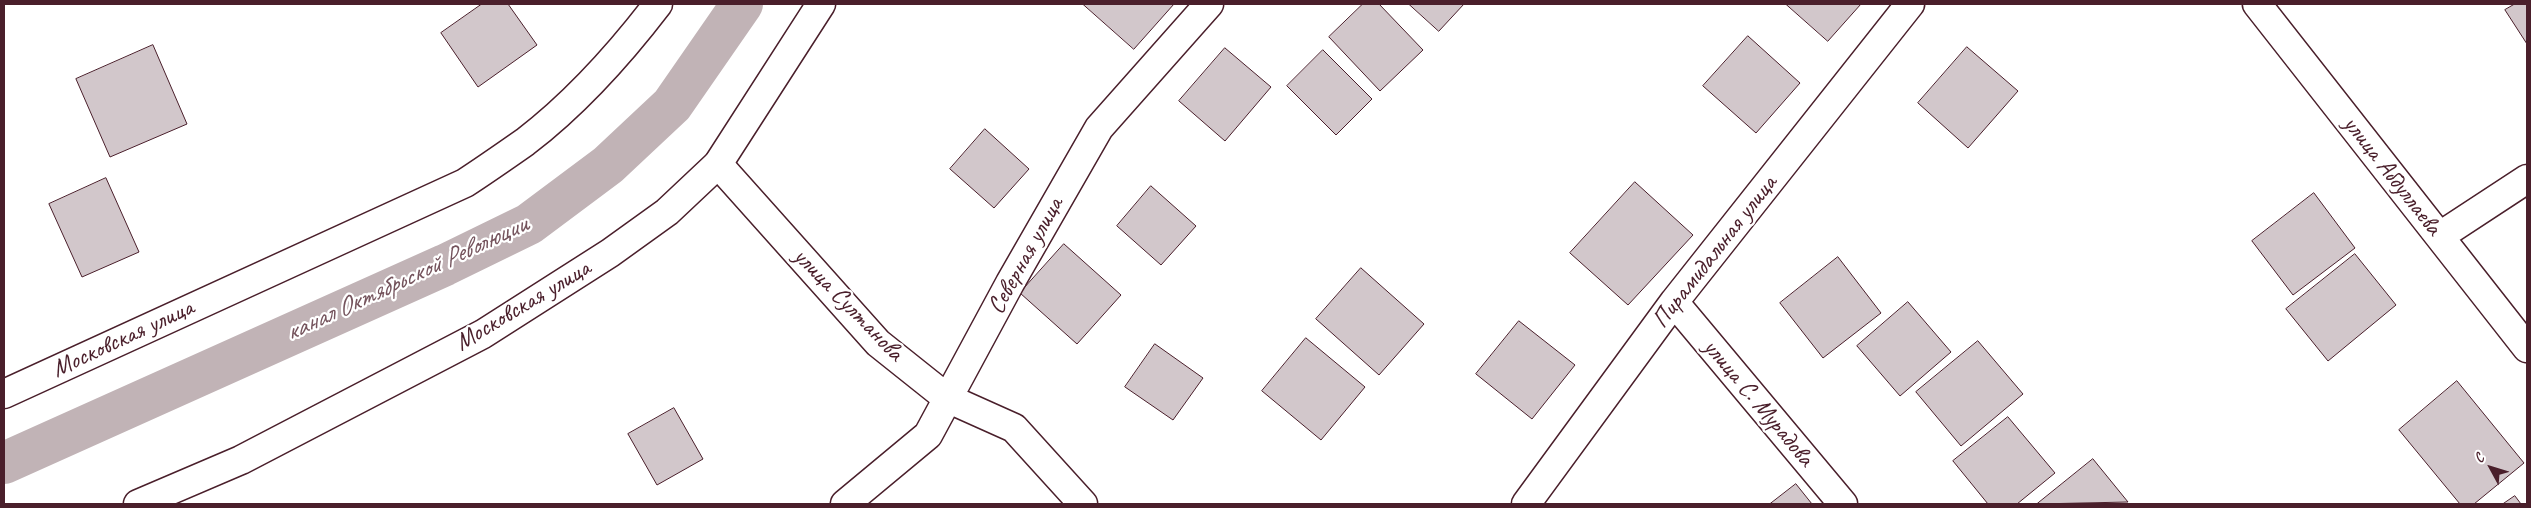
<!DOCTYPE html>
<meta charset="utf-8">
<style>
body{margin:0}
#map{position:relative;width:2531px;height:508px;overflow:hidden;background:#fff;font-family:Caveat,sans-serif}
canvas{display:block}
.frame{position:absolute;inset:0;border:5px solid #4a1f2b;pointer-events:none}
.north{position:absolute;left:2466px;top:443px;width:50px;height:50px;-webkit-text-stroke:4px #fff;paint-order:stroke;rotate:309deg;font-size:14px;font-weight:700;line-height:20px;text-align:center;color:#4a1f2b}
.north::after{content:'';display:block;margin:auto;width:18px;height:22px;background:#4a1f2b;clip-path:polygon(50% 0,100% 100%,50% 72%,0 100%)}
</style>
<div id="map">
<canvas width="2531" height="508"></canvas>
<div class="frame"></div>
<div class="north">С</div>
</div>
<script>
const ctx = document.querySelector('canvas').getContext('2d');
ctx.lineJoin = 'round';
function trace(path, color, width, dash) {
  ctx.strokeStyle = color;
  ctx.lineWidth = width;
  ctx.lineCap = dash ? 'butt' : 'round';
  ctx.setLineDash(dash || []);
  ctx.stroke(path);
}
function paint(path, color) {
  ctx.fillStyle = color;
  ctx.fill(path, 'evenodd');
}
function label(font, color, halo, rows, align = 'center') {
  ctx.font = font + ' Caveat,sans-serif';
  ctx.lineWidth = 4.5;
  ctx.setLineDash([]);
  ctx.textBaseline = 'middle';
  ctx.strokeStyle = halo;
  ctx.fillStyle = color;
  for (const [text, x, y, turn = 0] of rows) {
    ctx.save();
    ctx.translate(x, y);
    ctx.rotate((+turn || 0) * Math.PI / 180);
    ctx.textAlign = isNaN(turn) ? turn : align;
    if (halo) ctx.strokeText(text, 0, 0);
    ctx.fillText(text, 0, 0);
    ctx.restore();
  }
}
const canal = new Path2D(`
 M4 463 445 265 529 224 608 165 672 105 742 4`);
const building = new Path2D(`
 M482 4H508L537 45 478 87 441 33Z
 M1083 4H1174L1134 49Z
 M1363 4H1379L1423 50 1380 91 1329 37Z
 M1409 4H1464L1439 31Z
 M1786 4H1861L1828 41Z
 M2515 4H2527V44L2505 10Z
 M1748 36 1800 83 1756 133 1703 86Z
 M153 45 187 124 110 157 76 79Z
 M1967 47 2018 91 1968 148 1918 103Z
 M1225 48 1271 87 1225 141 1179 101Z
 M1323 50 1372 99 1336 135 1287 86Z
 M985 129 1029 169 994 208 950 169Z
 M106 178 139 252 82 277 49 204Z
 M1635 182 1693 235 1628 305 1570 253Z
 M1151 186 1196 226 1161 265 1117 226Z
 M2314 193 2355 248 2293 295 2252 241Z
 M1064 244 1121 295 1077 344 1020 293Z
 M2355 254 2396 305 2328 361 2286 309Z
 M1838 257 1881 313 1823 358 1780 303Z
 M1361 268 1424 324 1379 375 1316 319Z
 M1908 302 1951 352 1900 396 1857 346Z
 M1519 321 1575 365 1532 419 1476 374Z
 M1306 338 1365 387 1321 440 1262 391Z
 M1978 341 2023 394 1961 446 1916 392Z
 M1155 344 1203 378 1173 420 1125 387Z
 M2457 381 2524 463 2474 504H2460L2399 430Z
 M674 408 703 459 657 485 628 434Z
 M2008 417 2055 473 2017 504H1988L1953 461Z
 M2093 459 2128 502 2037 504Z
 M1796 484 1812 504H1770Z
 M2515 496 2521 504H2503Z`);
const minor = new Path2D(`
 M2257 4 2527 348
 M718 164 878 343 947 398 1014 428 1083 504
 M2440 236 2527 179
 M1674 302 1843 504
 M845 504 928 435 1010 283 1099 128 1209 4
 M1526 504 1674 302 1910 4`);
const secondary = new Path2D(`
 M4 394 465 183C485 170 505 156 525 142 576 103 619 55 658 4
 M138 504 241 460 483 334 610 253 667 212 718 164 821 4`);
const streetNames = [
 ["улица Абдуллаева",2392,176,52],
 ["Пирамидальная улица",1715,252,-52],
 ["Северная улица",1026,256,-61],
 ["улица Султанова",848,305,46],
 ["Московская улица",523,306,-31],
 ["Московская улица",123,339,-25],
 ["улица С. Мурадова",1758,403,50]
];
const waterNames = [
 ["канал Октябрьской Революции",407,279,-25]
];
trace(canal, '#c1b3b6', 42);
paint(building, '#d2c7cb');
trace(building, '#4a1f2b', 1);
trace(minor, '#4a1f2b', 31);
trace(secondary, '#4a1f2b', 31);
trace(minor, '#fff', 28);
trace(secondary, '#fff', 28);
label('25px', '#4a1f2b', '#fff', streetNames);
label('italic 26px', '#74535c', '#fff', waterNames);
</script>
